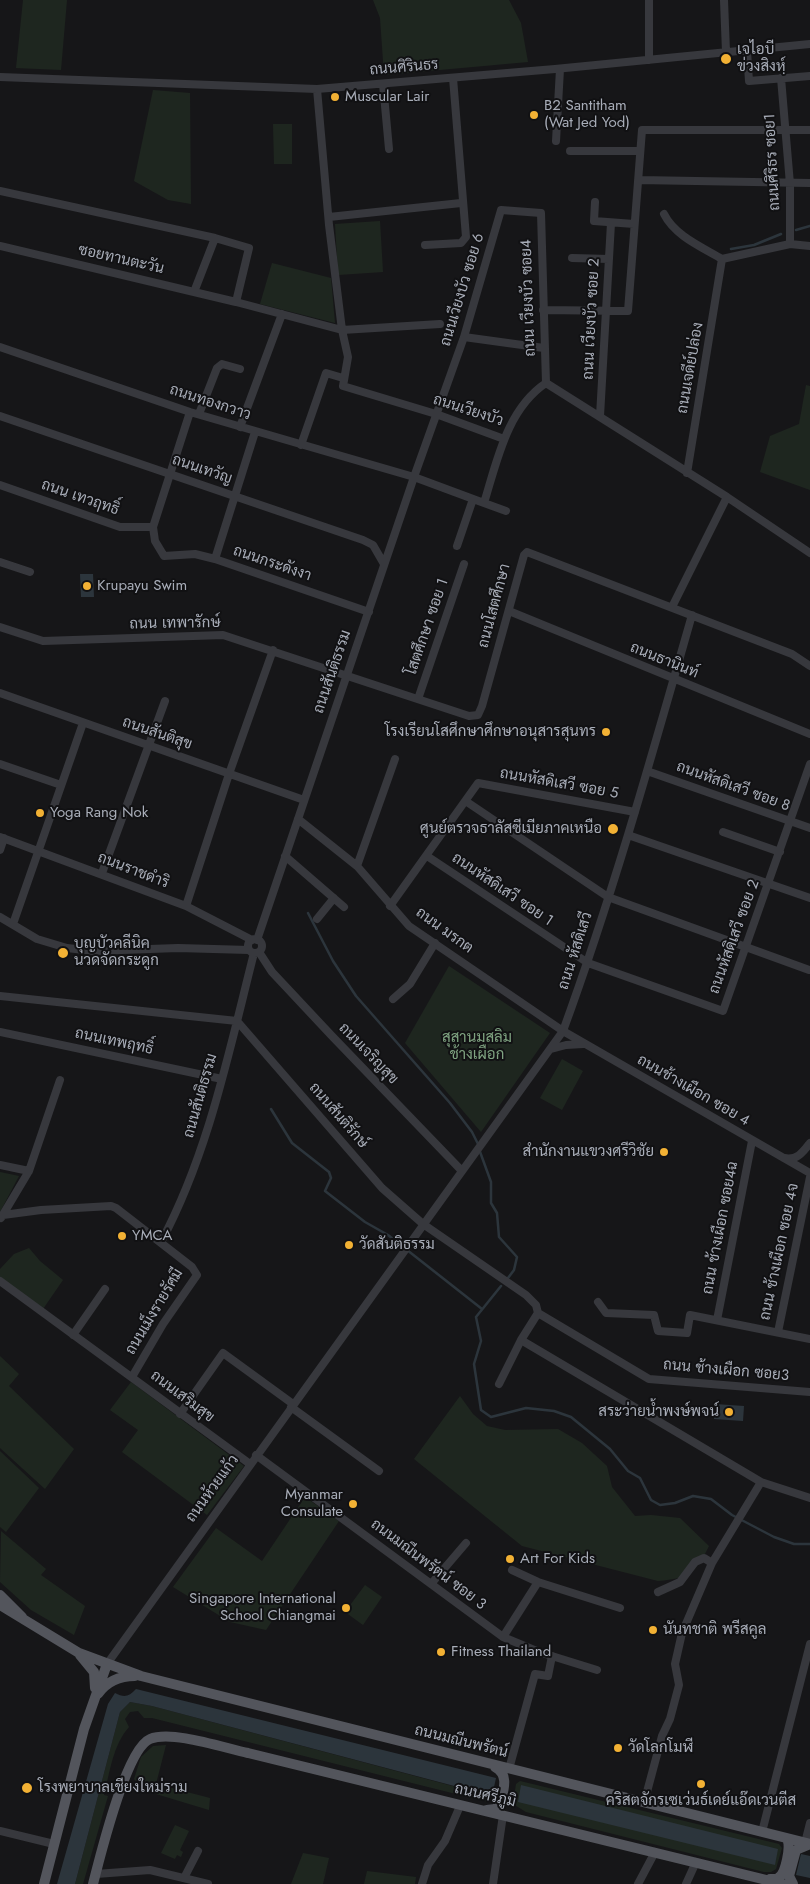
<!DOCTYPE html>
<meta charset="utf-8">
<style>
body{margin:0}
canvas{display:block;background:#161618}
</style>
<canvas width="810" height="1884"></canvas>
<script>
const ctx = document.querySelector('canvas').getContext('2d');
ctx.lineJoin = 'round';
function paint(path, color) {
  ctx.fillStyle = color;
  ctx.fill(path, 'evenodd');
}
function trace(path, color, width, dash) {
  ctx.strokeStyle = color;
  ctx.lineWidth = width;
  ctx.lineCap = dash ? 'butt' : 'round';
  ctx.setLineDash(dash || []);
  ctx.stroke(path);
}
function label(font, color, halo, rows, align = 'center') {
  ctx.font = font + ' Jost,Sarabun,sans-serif';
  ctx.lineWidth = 4;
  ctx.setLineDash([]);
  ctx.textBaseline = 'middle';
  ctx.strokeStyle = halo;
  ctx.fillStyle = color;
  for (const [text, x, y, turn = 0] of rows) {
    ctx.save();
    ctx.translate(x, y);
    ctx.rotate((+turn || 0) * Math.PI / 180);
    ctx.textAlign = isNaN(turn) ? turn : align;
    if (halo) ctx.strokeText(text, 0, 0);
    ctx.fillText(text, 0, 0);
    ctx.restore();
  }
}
const green = new Path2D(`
 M23 0H67L61 70 16 68Z
 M373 0H509L521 23 528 62 384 75 380 18Z
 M153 90 190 93 191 204 168 200 134 181Z
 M273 124H292V164H274Z
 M380 221 383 272 338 275 335 224Z
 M272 263 331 278 335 323 260 304Z
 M806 385 810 386V490L760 472 770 436 799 424Z
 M449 966 550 1033 481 1132 405 1043Z
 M562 1059 583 1071 562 1110 540 1098Z
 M0 1172 19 1176 0 1212Z
 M29 1248 40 1261 63 1280 43 1309 0 1277V1269L14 1254Z
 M0 1356 19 1374 9 1386 74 1449 45 1489 0 1448Z
 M131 1382 244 1466 207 1515 122 1452 138 1430 110 1410Z
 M460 1396 473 1414 487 1426 505 1430 558 1429 582 1443 607 1466 612 1487 635 1516 651 1515 680 1518 709 1546C695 1574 690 1578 658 1581L522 1546 414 1459Z
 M0 1451 39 1488 6 1532 0 1527Z
 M305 1497 339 1521 266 1630 230 1622 173 1587 216 1528 262 1561Z
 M1 1531 46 1569 41 1575 85 1606 74 1635 31 1610 0 1582Z
 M365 1585 382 1597 363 1625 345 1612Z
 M130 1702 152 1706 490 1796 488 1802 152 1718H144L138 1711 130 1712 125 1719 129 1727C113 1745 110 1771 104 1795L108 1796 83 1884H75L120 1712Z
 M166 1745 156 1784 210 1798 209 1810 146 1791 134 1779 141 1757 153 1746Z
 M520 1781 779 1844 782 1848 776 1869 771 1872H764L526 1812 513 1804 516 1784Z
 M175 1825 189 1831 180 1850 183 1852 181 1857 177 1855 175 1859 161 1853Z
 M303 1853 329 1858 323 1884H291Z
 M367 1871 416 1877 415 1884H364Z`);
const water = new Path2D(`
 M80 574H93L94 597H81Z
 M715 1404 744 1406 743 1421 714 1419Z
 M136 1689 496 1778 492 1796 152 1706 130 1702 120 1712 75 1884H57L108 1704 115 1693C124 1698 129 1697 136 1689Z
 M521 1785 778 1849 775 1865 518 1802Z
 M801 1854 810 1856V1878L796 1875Z`);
const stream = new Path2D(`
 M796 230 810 226
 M731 249 754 245 781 234
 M308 913 333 961 356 996 450 1103 472 1132 478 1144
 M271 1109 292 1143 329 1172 331 1178 325 1191 365 1222 388 1235 482 1309
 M479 1149 491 1182V1203L497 1213 499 1237 517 1257 514 1270 508 1278
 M501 1286 476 1317 481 1341 474 1364 481 1410 491 1417 526 1408 554 1411 571 1417 610 1449 628 1471 640 1478 651 1500 660 1505 675 1503 693 1496 711 1499 732 1515 774 1537 794 1544H810`);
const minor = new Path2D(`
 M649 0V60
 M724 0 726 52
 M747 51 749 81 810 76
 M0 77 317 89 555 69 810 44
 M781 78 790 184V244
 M383 84 389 149
 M317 89 329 225 342 330 348 357 343 386 436 414 504 439
 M556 141 560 69
 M570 151H640
 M639 180 810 183
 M0 191 215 238 249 248 236 302
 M595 202 594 221 634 224
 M664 214C675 236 702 247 722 259
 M329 217 461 203
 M425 245 461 243 466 237 453 78
 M0 246 236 302 342 330 440 324
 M572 258 609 259
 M722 259 790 244 810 246
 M194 292 215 238
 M543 310 628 311 642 130H810
 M464 337 544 348
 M0 347 190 412 414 477 484 503C497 461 507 409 546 383L727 497 810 553
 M190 412 153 527 155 541 164 556 195 554 215 559 369 612
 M199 414 217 368 222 364 240 369
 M0 416 363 540 373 545 384 564
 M600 416 611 223
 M240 427 282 314
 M301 445 326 373 343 378
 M687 473 722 259
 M0 485 120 527H153
 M484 503 506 511
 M457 546 473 499
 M215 559 255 432
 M0 562 30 572
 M672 607 727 497
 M509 611 810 734
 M0 627 43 641 223 635 469 716 478 715 482 706 524 555 527 552 792 654 810 666
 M0 693 304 800
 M418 699 464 564
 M0 764 61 785
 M647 771 810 828
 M467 802 608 897 809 970
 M298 819 357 866 409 926 563 1031 810 1173
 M723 832 780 852
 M628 835 810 898
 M0 837 186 906 252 940
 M0 850 4 838
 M285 856 344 907
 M427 856 588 963 723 1011 810 764
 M357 866 395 759
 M102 873 165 701
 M186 906 229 774 273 650
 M390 906 478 783 635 812
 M0 917 37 939 67 948 93 951 178 948 249 950
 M317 919 334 898
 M13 924 83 723
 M248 946a7 7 0 1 1 14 0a7 7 0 1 1-14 0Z
 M257 940 414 477 464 337 501 210 541 213 546 383
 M259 952 272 972 331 1035 462 1171
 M0 996 237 1021 382 1188 423 1224 526 1295 536 1305 538 1313
 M393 999 410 984 435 943
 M0 1032 222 1079
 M551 1049 566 1045 583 1044
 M784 1158C797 1161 803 1152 810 1143
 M0 1165 29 1171
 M3 1215 41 1210 111 1206 116 1208 192 1267 197 1275 163 1324 132 1377
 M1 1218 29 1171 60 1080
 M161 1242C209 1152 229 1051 254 953
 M0 1281 250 1464
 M598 1302 606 1313 654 1315 658 1331 687 1333 690 1315 810 1339
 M538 1313 521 1340 761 1482 810 1498
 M538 1313 649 1379 810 1392
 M717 1320 752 1141
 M778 1332 810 1177
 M73 1335 105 1289
 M499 1384 521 1340
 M291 1407 379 1471
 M180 1414 223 1353 293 1404
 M256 1455 503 1637 539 1652 597 1670
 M512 1570 538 1582 620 1608
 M431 1584 466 1543
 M658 1592 680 1582 695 1562 704 1558 712 1563
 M503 1637 538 1582
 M107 1664 563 1031C613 894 652 755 692 615
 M509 1769 535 1674 548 1676 552 1656
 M644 1803 662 1736 670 1719 679 1685 675 1664 682 1633 712 1563 761 1482
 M0 1831 54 1844
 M762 1832 810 1644
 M805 1843 810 1823
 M96 1874 150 1870 208 1884
 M184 1878 198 1851
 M422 1884 428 1865 445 1841 460 1806
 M493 1884 503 1815
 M638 1884 655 1852
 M686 1884 696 1862`);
const major = new Path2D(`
 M0 1595 22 1617
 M0 1605 79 1653 141 1676 810 1844
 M80 1655 94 1672 95 1688
 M98 1694C107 1681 120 1676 135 1676
 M487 1810 495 1809 500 1805C503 1791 510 1775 495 1767
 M770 1879C771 1879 777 1879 778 1878 786 1874 791 1846 787 1839
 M44 1884 84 1729 107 1664
 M93 1884C100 1857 126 1749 150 1739 172 1730 224 1748 248 1753L783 1884
 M793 1884 789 1876 796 1850 810 1844`);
const markers = [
 [726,59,6,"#f2b134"],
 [335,97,5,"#f2b134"],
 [534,115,5,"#f2b134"],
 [87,586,5,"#f2b134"],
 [606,732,5,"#f2b134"],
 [40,813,5,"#f2b134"],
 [613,829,6,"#f2b134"],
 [63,953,6,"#f2b134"],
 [664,1152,5,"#f2b134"],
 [122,1236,5,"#f2b134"],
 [349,1245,5,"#f2b134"],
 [729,1412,5,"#f2b134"],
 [353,1504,5,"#f2b134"],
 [510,1559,5,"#f2b134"],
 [346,1608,5,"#f2b134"],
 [653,1630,5,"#f2b134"],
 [441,1652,5,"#f2b134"],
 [618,1748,5,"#f2b134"],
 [701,1784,5,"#f2b134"],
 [27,1788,6,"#f2b134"]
];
const poiNames = [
 ["เจไอบี",737,50],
 ["ข่วงสิงหฺ์",737,67],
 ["Muscular Lair",345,97],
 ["B2 Santitham",544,106],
 ["(Wat Jed Yod)",544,123],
 ["Krupayu Swim",97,586],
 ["โรงเรียนโสศึกษาศึกษาอนุสารสุนทร",596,732,"right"],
 ["Yoga Rang Nok",50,813],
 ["ศูนย์ตรวจธาลัสซีเมียภาคเหนือ",602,829,"right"],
 ["บุญบัวคลีนิค",74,944],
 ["นวดจัดกระดูก",74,961],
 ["สำนักงานแขวงศรีวิชัย",654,1152,"right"],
 ["YMCA",132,1236],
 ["วัดสันติธรรม",359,1245],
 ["สระว่ายน้ำพงษ์พจน์",719,1412,"right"],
 ["Myanmar",343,1495,"right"],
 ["Consulate",343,1512,"right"],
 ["Art For Kids",520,1559],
 ["Singapore International",336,1599,"right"],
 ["School Chiangmai",336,1616,"right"],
 ["นันทชาติ พรีสคูล",663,1630],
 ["Fitness Thailand",451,1652],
 ["วัดโลกโมฬี",628,1748],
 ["โรงพยาบาลเชียงใหม่ราม",38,1788],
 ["คริสตจักรเซเว่นธ์เดย์แอ๊ดเวนตีส",701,1801,"center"]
];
const streetNames = [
 ["ถนนศิรินธร",404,68,-5],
 ["ถนนศิริธร ซอย1",773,162,-93],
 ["ซอยทานตะวัน",121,260,13],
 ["ถนนเวียงบัว ซอย 6",463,290,-73],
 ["ถนน เวียงบัว ซอย4",529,298,-92],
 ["ถนน เวียงบัว ซอย 2",592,319,-87],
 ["ถนนเจดีย์ปล่อง",691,368,-80],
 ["ถนนทองกวาว",210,403,18],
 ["ถนนเวียงบัว",468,411,18],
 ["ถนนเทวัญ",202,470,19],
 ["ถนน เทวฤทธิ์",80,498,19],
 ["ถนนกระดังงา",272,564,19],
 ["ถนนโสตศึกษา",495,606,-75],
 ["ถนน เทพารักษ์",175,624,-1],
 ["โสตศึกษา ซอย 1",428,627,-71],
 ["ถนนธานินท์",664,661,22],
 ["ถนนสันติธรรม",333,672,-71],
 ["ถนนสันติสุข",157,734,19],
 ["ถนนหัสดิเสวี ซอย 5",559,784,10],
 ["ถนนหัสดิเสวี ซอย 8",733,787,20],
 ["ถนนราชดำริ",133,871,21],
 ["ถนนหัสดิเสวี ซอย 1",502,890,34],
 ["ถนน มรกต",444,931,36],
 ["ถนนหัสดิเสวี ซอย 2",735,937,-70],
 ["ถนน หัสดิเสวี",576,951,-72],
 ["ถนนเทพฤทธิ์",114,1042,12],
 ["ถนนเจริญสุข",368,1054,46],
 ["ถนนช้างเผือก ซอย 4",693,1091,30],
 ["ถนนสันติธรรม",201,1096,-74],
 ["ถนนสันติรักษ์",338,1116,49],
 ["ถนน ช้างเผือก ซอย4ฉ",721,1228,-79],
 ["ถนน ช้างเผือก ซอย 4จ",780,1252,-78],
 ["ถนนเม็งรายรัศมี",155,1312,-59],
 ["ถนน ช้างเผือก ซอย3",726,1371,5],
 ["ถนนเสริมสุข",182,1397,37],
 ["ถนนห้วยแก้ว",213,1489,-54],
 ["ถนนมณีนพรัตน์ ซอย 3",428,1565,37],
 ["ถนนมณีนพรัตน์",461,1742,14],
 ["ถนนศรีภูมิ",485,1796,13]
];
const parkNames = [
 ["สุสานมุสลิม",477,1038],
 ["ช้างเผือก",477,1055]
];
paint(green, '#1e261f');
paint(water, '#2c353c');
trace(stream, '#2c353c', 2.5);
trace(minor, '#37383d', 8);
trace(major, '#53555c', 10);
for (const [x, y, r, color] of markers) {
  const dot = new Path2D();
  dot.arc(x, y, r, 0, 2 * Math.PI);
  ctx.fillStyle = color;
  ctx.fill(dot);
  trace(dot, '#111113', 2);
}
label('15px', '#a8adb8', '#111113', poiNames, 'left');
label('15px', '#a8adb8', '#111113', streetNames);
label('15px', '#7fa381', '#111113', parkNames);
</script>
